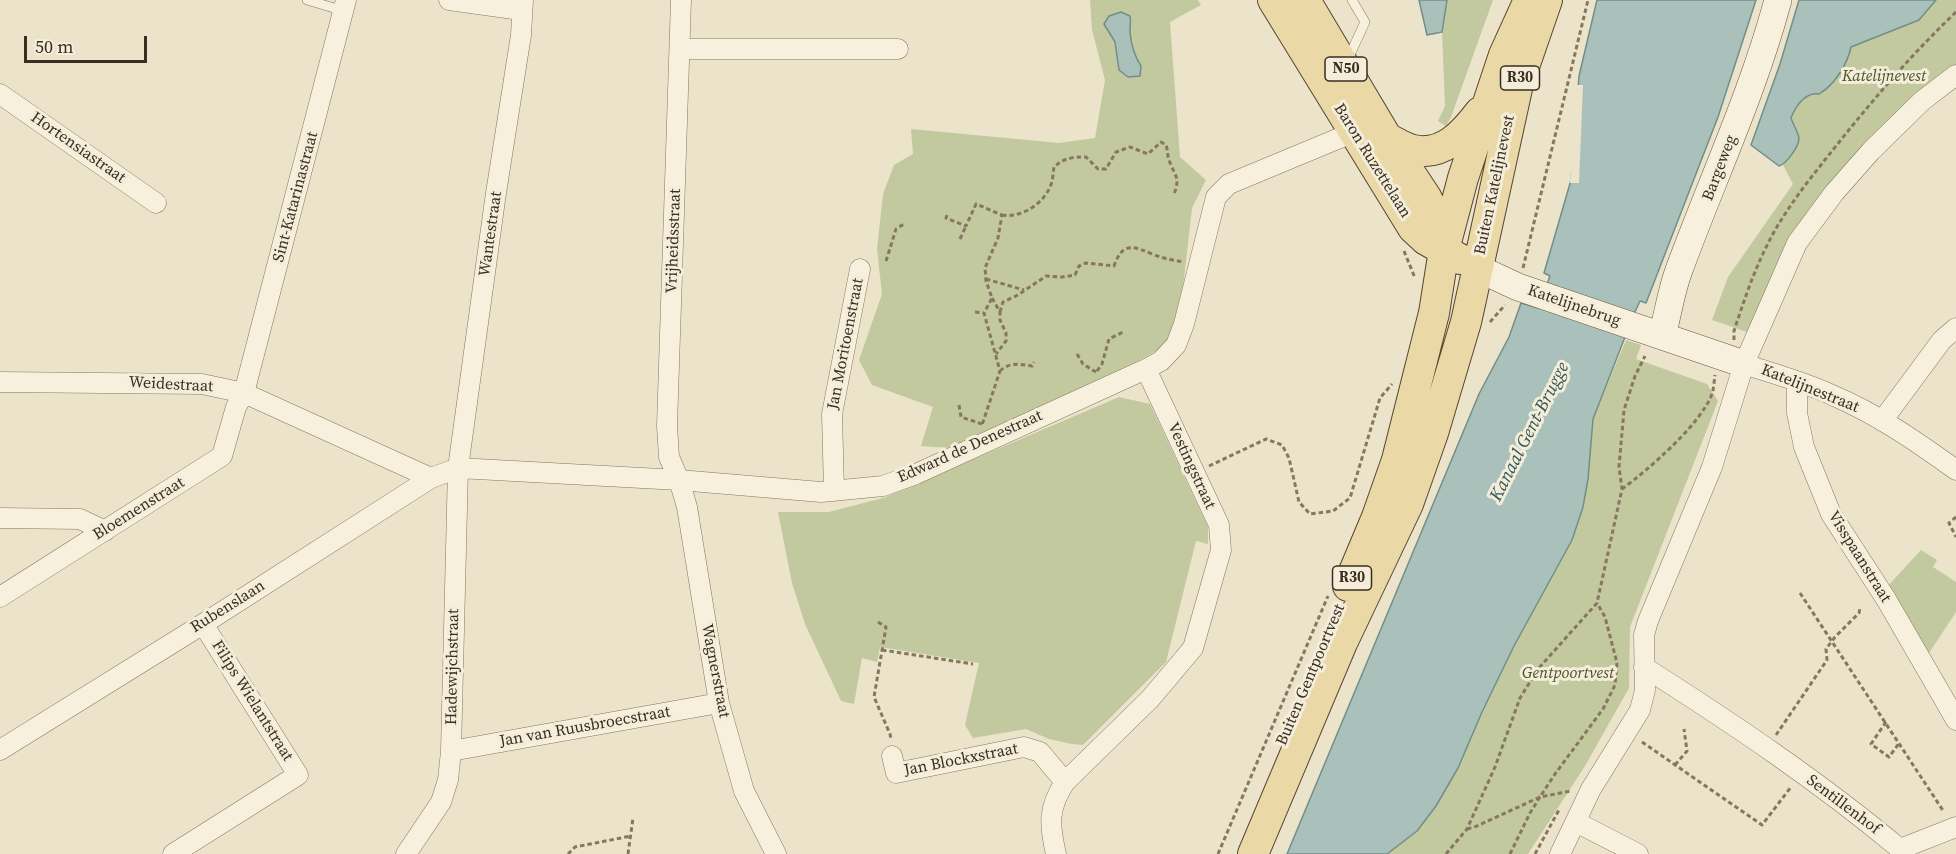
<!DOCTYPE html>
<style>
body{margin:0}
#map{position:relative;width:1956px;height:854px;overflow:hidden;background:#ebe3ca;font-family:"Source Serif 4",serif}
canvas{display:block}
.scale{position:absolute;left:24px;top:36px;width:123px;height:27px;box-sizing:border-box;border:3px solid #392e22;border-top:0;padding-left:8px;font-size:18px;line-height:21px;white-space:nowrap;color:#392e22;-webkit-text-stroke:4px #f3edd9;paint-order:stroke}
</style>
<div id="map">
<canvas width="1956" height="854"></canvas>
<div class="scale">50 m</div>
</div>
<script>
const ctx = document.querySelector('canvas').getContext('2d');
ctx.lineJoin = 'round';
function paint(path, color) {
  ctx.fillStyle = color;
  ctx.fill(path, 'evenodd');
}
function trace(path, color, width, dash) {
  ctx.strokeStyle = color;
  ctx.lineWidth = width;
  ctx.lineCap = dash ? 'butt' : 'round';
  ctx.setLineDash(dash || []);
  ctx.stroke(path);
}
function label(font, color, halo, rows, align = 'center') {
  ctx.font = font + ' "Source Serif 4",serif';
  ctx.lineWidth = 6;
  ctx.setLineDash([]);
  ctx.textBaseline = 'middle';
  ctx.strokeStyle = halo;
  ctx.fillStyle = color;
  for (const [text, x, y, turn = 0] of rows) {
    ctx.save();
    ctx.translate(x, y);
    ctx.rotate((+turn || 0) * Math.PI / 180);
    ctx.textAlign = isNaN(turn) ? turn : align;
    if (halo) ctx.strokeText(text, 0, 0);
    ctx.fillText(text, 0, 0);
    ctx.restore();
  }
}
const green = new Path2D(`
 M1090 0H1198L1201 5 1170 22 1180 157 1206 180 1192 208 1181 305 1169 344 1136 362 952 448 921 446 933 407 872 385 859 360 882 294 877 249 883 194 894 165 913 154 911 129 1059 143 1095 138 1105 80 1092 30Z
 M1447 0H1493L1451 117 1446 126 1438 121 1445 106 1442 32Z
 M1936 0H1956V69L1849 168 1750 333 1712 320 1728 277 1793 184 1783 165C1798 143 1802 144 1791 118 1795 108 1801 97 1813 94 1819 93 1817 96 1822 92 1835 82 1848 63 1851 47L1919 20Z
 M1626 340 1641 345 1636 359 1707 384 1718 401 1630 627 1629 688 1585 766 1528 854H1387L1393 850 1436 806 1458 768 1482 712 1514 646 1572 540 1583 507 1588 479 1593 419Z
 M1119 397 1150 404 1208 527V544L1196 541 1166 662 1083 745 1072 744 1049 739 1026 729 973 738 965 725 979 663 880 647 877 662 862 658 854 704 841 701 805 624 792 583 778 512H829L883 498Z
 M1921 550 1937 560 1933 567 1956 582V612L1929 653 1887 587Z`);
const water = new Path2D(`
 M1419 0H1447L1442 32 1427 35Z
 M1597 0H1756L1718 117 1646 303 1640 301 1634 314 1593 419 1588 479 1583 507 1572 540 1514 646 1482 712 1458 768 1436 806 1417 831 1387 854H1287L1479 394 1509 337 1521 303 1538 308 1550 276 1544 273 1571 180 1579 76Z
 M1799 0H1936L1919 20 1851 47C1848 62 1836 83 1822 92 1817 96 1820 93 1813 94 1801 97 1795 108 1791 118 1793 124 1798 132 1799 138 1799 147 1786 164 1779 166L1751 145 1780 64Z
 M1121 12 1130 16C1131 21 1130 26 1130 32 1131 43 1135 57 1141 66L1140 76 1128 77 1119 70 1115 42 1104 24 1109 16Z`);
const pier = new Path2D(`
 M1575 85H1583L1579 183H1570Z`);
const path = new Path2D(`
 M947 215 946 218 966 226 976 204 1002 215 998 238 985 268 986 281 992 298 984 313 1000 371 982 425
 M1002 215C1021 218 1042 205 1050 187 1053 181 1053 173 1054 167 1064 158 1072 157 1086 157L1098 169H1106L1116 152 1130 147 1148 154 1161 142 1166 145C1168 150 1167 155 1169 160 1174 175 1181 177 1174 194
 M960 239 966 226
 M1404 251 1415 278
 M886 261 896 229 904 224
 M1523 268 1588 0
 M986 279 1024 290
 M992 298 1000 312V320L1006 333V341L996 354
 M975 312 984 313
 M1000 312 1003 302 1018 295 1046 276 1062 277 1075 275 1079 266 1086 263 1114 266C1123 240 1135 247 1155 255 1164 259 1174 260 1183 262
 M1490 322 1505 305
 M1734 340V331C1747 291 1761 250 1785 214 1801 189 1821 165 1840 141 1876 96 1914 52 1956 12
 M1077 354 1083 364 1096 372
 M1000 371C1009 362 1020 364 1032 366L1034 362
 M1097 371 1102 364 1109 339 1125 331
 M959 405 961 417 982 424
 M1209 466 1266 439 1282 445 1289 458 1299 502 1310 514 1333 511 1350 498 1380 398 1392 384
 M1622 489C1648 470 1701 424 1712 394 1714 388 1714 381 1715 375
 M1956 517 1949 523 1956 537
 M1800 593 1944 812
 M878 622 886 627 874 697 890 734 891 739
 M882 650 973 664
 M1886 722 1871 744 1889 757 1900 742
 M1776 735 1827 660 1826 649 1835 637 1859 613 1860 608
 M1642 742 1762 825 1791 787
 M1675 765 1687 751 1684 729
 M1467 829 1477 826 1540 797 1555 774 1603 709 1615 685 1617 663 1605 617 1597 603
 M568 854 575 847 631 836
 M628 854 633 818
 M1218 854 1328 596
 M1446 854 1467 829 1495 767 1520 698 1538 669 1597 603 1622 489 1619 467 1624 410 1635 376 1645 356
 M1510 854 1530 813 1540 797 1571 791
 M1535 854 1560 808`);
const lane = new Path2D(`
 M307 0 344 11
 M1348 59 1365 22 1352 0`);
const street = new Path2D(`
 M449 0 521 10
 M681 0 667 426 669 457 679 480 687 507 719 703 744 791 776 854
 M680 49H898
 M0 94 156 203
 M1744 364C1774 374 1804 382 1832 395 1877 414 1917 442 1956 470
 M1797 381V413L1804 447 1831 514 1886 599 1956 720
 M0 382 202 384 244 393 431 478
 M1882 421 1942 340 1956 328
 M834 491 832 414 860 269
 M0 518 80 519 105 531
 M0 597 222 456 236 407 244 393 346 0
 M1644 667C1732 723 1820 782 1900 849L1956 827
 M0 750 203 624 431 478 458 468 679 480 821 492 883 486 916 474 1146 369 1161 361 1176 345 1184 324 1216 197 1229 184 1354 132
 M451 751 719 703
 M892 756 896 773 1024 747 1040 752 1065 782
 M1576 822 1638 854
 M173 854 298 775 203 624
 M406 854 441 802 448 780 451 751 458 468 496 193 521 35 523 0
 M1056 854C1049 824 1048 808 1065 782L1150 699 1193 648 1221 550 1219 525 1146 369
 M1560 854 1591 789 1640 710 1645 690 1644 635 1648 621 1712 467 1744 364 1797 243 1834 193 1871 151 1922 101 1956 75`);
const secondary = new Path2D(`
 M1477 268 1518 287 1744 364
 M1662 336C1668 314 1671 291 1679 270 1712 180 1753 93 1778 0`);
const primary = new Path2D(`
 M1273 0 1413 228 1426 240 1460 259
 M1305 0 1387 138 1426 197 1436 217 1443 247
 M1387 138C1395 142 1404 148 1413 150 1443 157 1464 133 1480 112
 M1348 586 1377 517 1397 460 1434 313 1444 250 1463 178 1504 55 1529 0
 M1253 854 1342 643 1408 504 1433 433 1466 322 1518 84 1547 0`);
const shields = [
 [1346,69,42],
 [1520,78,39],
 [1352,578,39]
];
const shieldNames = [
 ["N50",1346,69],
 ["R30",1520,78],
 ["R30",1352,578]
];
const parkNames = [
 ["Katelijnevest",1884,77],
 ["Gentpoortvest",1568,674]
];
const streetNames = [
 ["Hortensiastraat",78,148,35],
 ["Baron Ruzettelaan",1372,161,58],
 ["Bargeweg",1720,168,-69],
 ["Buiten Katelijnevest",1495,185,-78],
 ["Sint-Katarinastraat",296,197,-75],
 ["Wantestraat",491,234,-82],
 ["Vrijheidsstraat",674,241,-88],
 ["Katelijnebrug",1574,306,19],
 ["Jan Moritoenstraat",846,344,-79],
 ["Weidestraat",171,385,3],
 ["Katelijnestraat",1810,389,22],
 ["Edward de Denestraat",970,447,-24],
 ["Vestingstraat",1191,466,65],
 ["Bloemenstraat",139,509,-32],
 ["Visspaanstraat",1859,557,58],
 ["Rubenslaan",228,607,-32],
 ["Hadewijchstraat",453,667,-89],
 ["Wagnerstraat",715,671,79],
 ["Buiten Gentpoortvest",1311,675,-67],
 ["Filips Wielantstraat",252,701,58],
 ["Jan van Ruusbroecstraat",585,727,-10],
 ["Jan Blockxstraat",961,760,-11],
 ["Sentillenhof",1843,805,37]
];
const waterNames = [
 ["Kanaal Gent-Brugge",1530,432,-63]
];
paint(green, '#c2c99f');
paint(water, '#aac0bb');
trace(water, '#718e88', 1.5);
paint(pier, '#ebe3ca');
trace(lane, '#877660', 10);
trace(street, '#877660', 21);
trace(secondary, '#695843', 28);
trace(primary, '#554533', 32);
trace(path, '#877660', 3, [4.5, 3]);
trace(lane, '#f7f0dd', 9);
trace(street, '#f7f0dd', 20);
trace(secondary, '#f7f0dd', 27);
trace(primary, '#ead8a6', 30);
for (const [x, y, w] of shields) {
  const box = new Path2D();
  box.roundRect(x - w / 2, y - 12, w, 24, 4.5);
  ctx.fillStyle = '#f3edd9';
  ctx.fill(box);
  trace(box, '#392e22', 1.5);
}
label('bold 15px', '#392e22', null, shieldNames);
label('italic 16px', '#47532a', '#f3edd9', parkNames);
label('16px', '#392e22', '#f3edd9', streetNames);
label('italic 18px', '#335756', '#f3edd9', waterNames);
</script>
